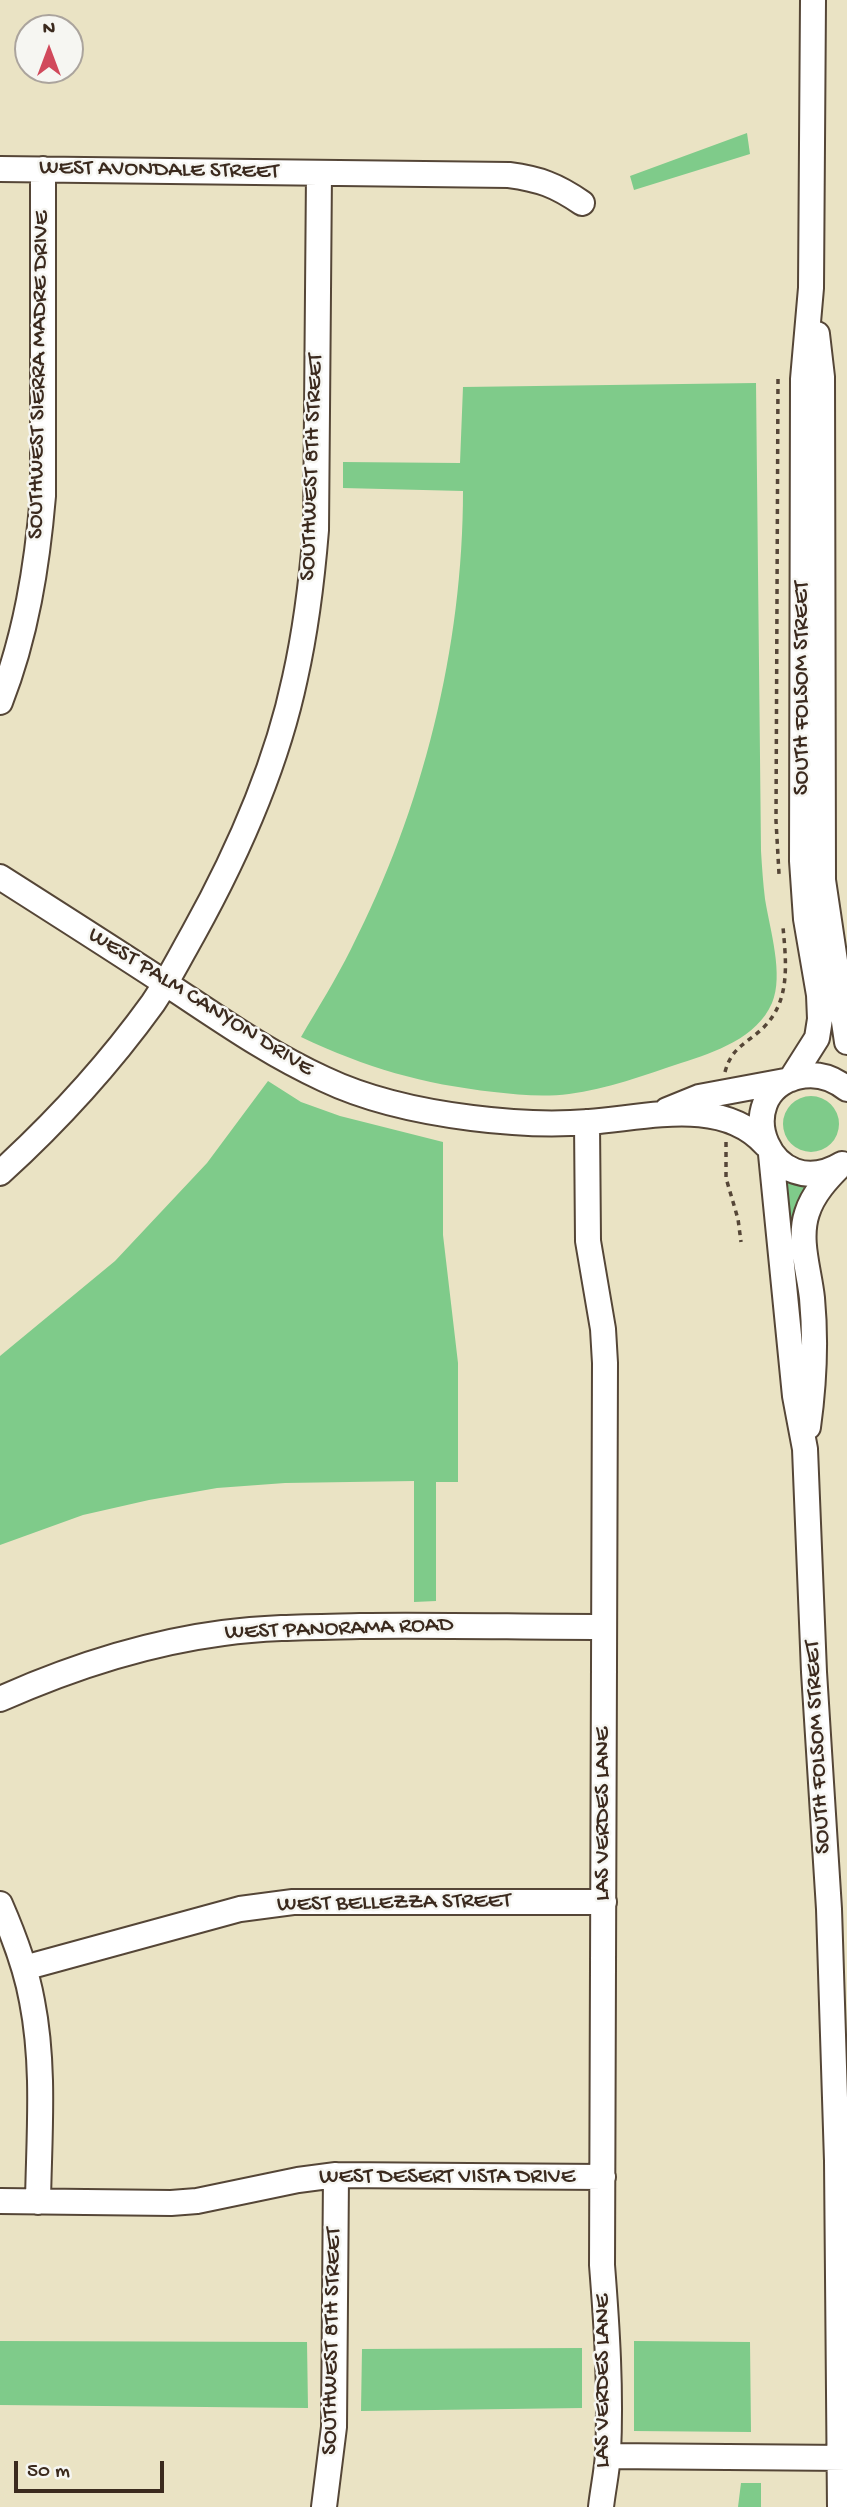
<!DOCTYPE html>
<style>
body{margin:0}
#map{position:relative;width:847px;height:2507px;overflow:hidden;background:#eae3c4;font-family:"Gochi Hand",sans-serif}
canvas{display:block}
.north{position:absolute;left:14px;top:14px;width:70px;height:70px;box-sizing:border-box;background:#f6f6f2;border:2px solid #aba49d;border-radius:50%;rotate:0deg;font-size:19px;font-weight:700;line-height:28px;text-align:center;color:#3b2a1e}
.north::after{content:'';display:block;margin:auto;width:24px;height:32px;background:#d1495b;clip-path:polygon(50% 0,100% 100%,50% 72%,0 100%)}
.scale{position:absolute;left:14px;top:2461px;width:150px;height:32px;box-sizing:border-box;border:4px solid #3b2a1e;border-top:0;padding-left:9px;font-size:21px;line-height:24px;white-space:nowrap;color:#3b2a1e;-webkit-text-stroke:5px #f6f6f2;paint-order:stroke}
</style>
<div id="map">
<canvas width="847" height="2507"></canvas>
<div class="north">N</div>
<div class="scale">50 m</div>
</div>
<script>
const ctx = document.querySelector('canvas').getContext('2d');
ctx.lineJoin = 'round';
function paint(path, color) {
  ctx.fillStyle = color;
  ctx.fill(path, 'evenodd');
}
function trace(path, color, width, dash) {
  ctx.strokeStyle = color;
  ctx.lineWidth = width;
  ctx.lineCap = dash ? 'butt' : 'round';
  ctx.setLineDash(dash || []);
  ctx.stroke(path);
}
function label(font, color, halo, rows, align = 'center') {
  ctx.font = font + ' "Gochi Hand",sans-serif';
  ctx.lineWidth = 5;
  ctx.setLineDash([]);
  ctx.textBaseline = 'middle';
  ctx.strokeStyle = halo;
  ctx.fillStyle = color;
  for (const [text, x, y, turn = 0] of rows) {
    ctx.save();
    ctx.translate(x, y);
    ctx.rotate((+turn || 0) * Math.PI / 180);
    ctx.textAlign = isNaN(turn) ? turn : align;
    if (halo) ctx.strokeText(text, 0, 0);
    ctx.fillText(text, 0, 0);
    ctx.restore();
  }
}
const green = new Path2D(`
 M747 133 750 154 634 190 630 176Z
 M756 383 761 851C762 867 763 883 765 899 770 930 784 975 772 1003 757 1038 715 1052 681 1063 645 1075 607 1089 569 1094 545 1097 518 1095 494 1092 422 1084 367 1068 301 1037 318 1008 336 979 351 949 423 809 463 647 463 491L343 488V462L460 463 463 387Z
 M268 1081 301 1102 340 1116 443 1142V1235L458 1363V1482H436V1601L414 1602V1481L285 1483 217 1488 149 1500 83 1515 0 1545V1356L115 1261 207 1163Z
 M783 1124a28 28 0 1 1 56 0a28 28 0 1 1-56 0Z
 M785 1181 808 1187 806 1396Z
 M0 2341 307 2342 308 2408 0 2405Z
 M634 2341 750 2342 751 2432 634 2431Z
 M582 2348V2408L361 2411 362 2349Z
 M741 2483H761V2507H738Z`);
const path = new Path2D(`
 M778 379 776 821 779 874
 M725 1072C732 1046 747 1044 764 1027 791 1000 786 961 783 927
 M726 1142V1178L738 1219 741 1242`);
const minor = new Path2D(`
 M0 169 509 175C539 179 556 185 582 203
 M817 334 822 377 823 880 847 1042
 M0 702C26 636 37 566 43 496V169
 M0 877C55 912 110 947 165 983 217 1017 267 1053 324 1079 368 1100 424 1112 472 1118 511 1123 550 1125 589 1122 645 1118 722 1096 765 1144
 M791 1079 817 1038 820 1019 819 995 806 919 802 861 803 379 811 288 813 0
 M667 1110 699 1097 785 1081
 M587 1122 588 1241 603 1329 605 1363 602 2265C607 2328 611 2391 608 2454 607 2471 603 2489 601 2507
 M771 1154 795 1396 805 1449 814 1672 829 1909 837 2161 840 2507
 M842 1164C770 1207 728 1095 797 1077 816 1072 832 1077 847 1089
 M0 1173C56 1122 109 1064 153 1003 168 981 180 957 193 934 238 853 276 768 295 678 306 629 312 579 316 530L319 173
 M808 1427C814 1384 816 1341 812 1298 809 1270 798 1240 807 1213 813 1194 827 1179 841 1165
 M0 1699C70 1668 146 1643 223 1633 268 1627 314 1627 360 1626 442 1625 523 1627 604 1627
 M0 1904C14 1936 26 1967 32 2001 45 2067 39 2136 38 2202
 M24 1968 240 1909 293 1902H604
 M0 2201 171 2203 197 2201 298 2180 336 2175 603 2177
 M608 2456 847 2458
 M324 2507 334 2427 336 2175`);
const streetNames = [
 ["WEST AVONDALE STREET",159,171,1],
 ["SOUTHWEST SIERRA MADRE DRIVE",40,375,-89],
 ["SOUTHWEST 8TH STREET",313,467,-88],
 ["SOUTH FOLSOM STREET",803,688,-90],
 ["WEST PALM CANYON DRIVE",200,1003,32],
 ["WEST PANORAMA ROAD",339,1630,-2],
 ["SOUTH FOLSOM STREET",819,1747,-93],
 ["LAS VERDES LANE",604,1814,-90],
 ["WEST BELLEZZA STREET",394,1904,-1],
 ["WEST DESERT VISTA DRIVE",447,2178],
 ["SOUTHWEST 8TH STREET",333,2341,-89],
 ["LAS VERDES LANE",604,2381,-90]
];
paint(green, '#7fcb8a');
trace(minor, '#554637', 28);
trace(path, '#554637', 3.5, [5, 5]);
trace(minor, '#fff', 24);
label('23px', '#3b2a1e', '#f6f6f2', streetNames);
</script>
